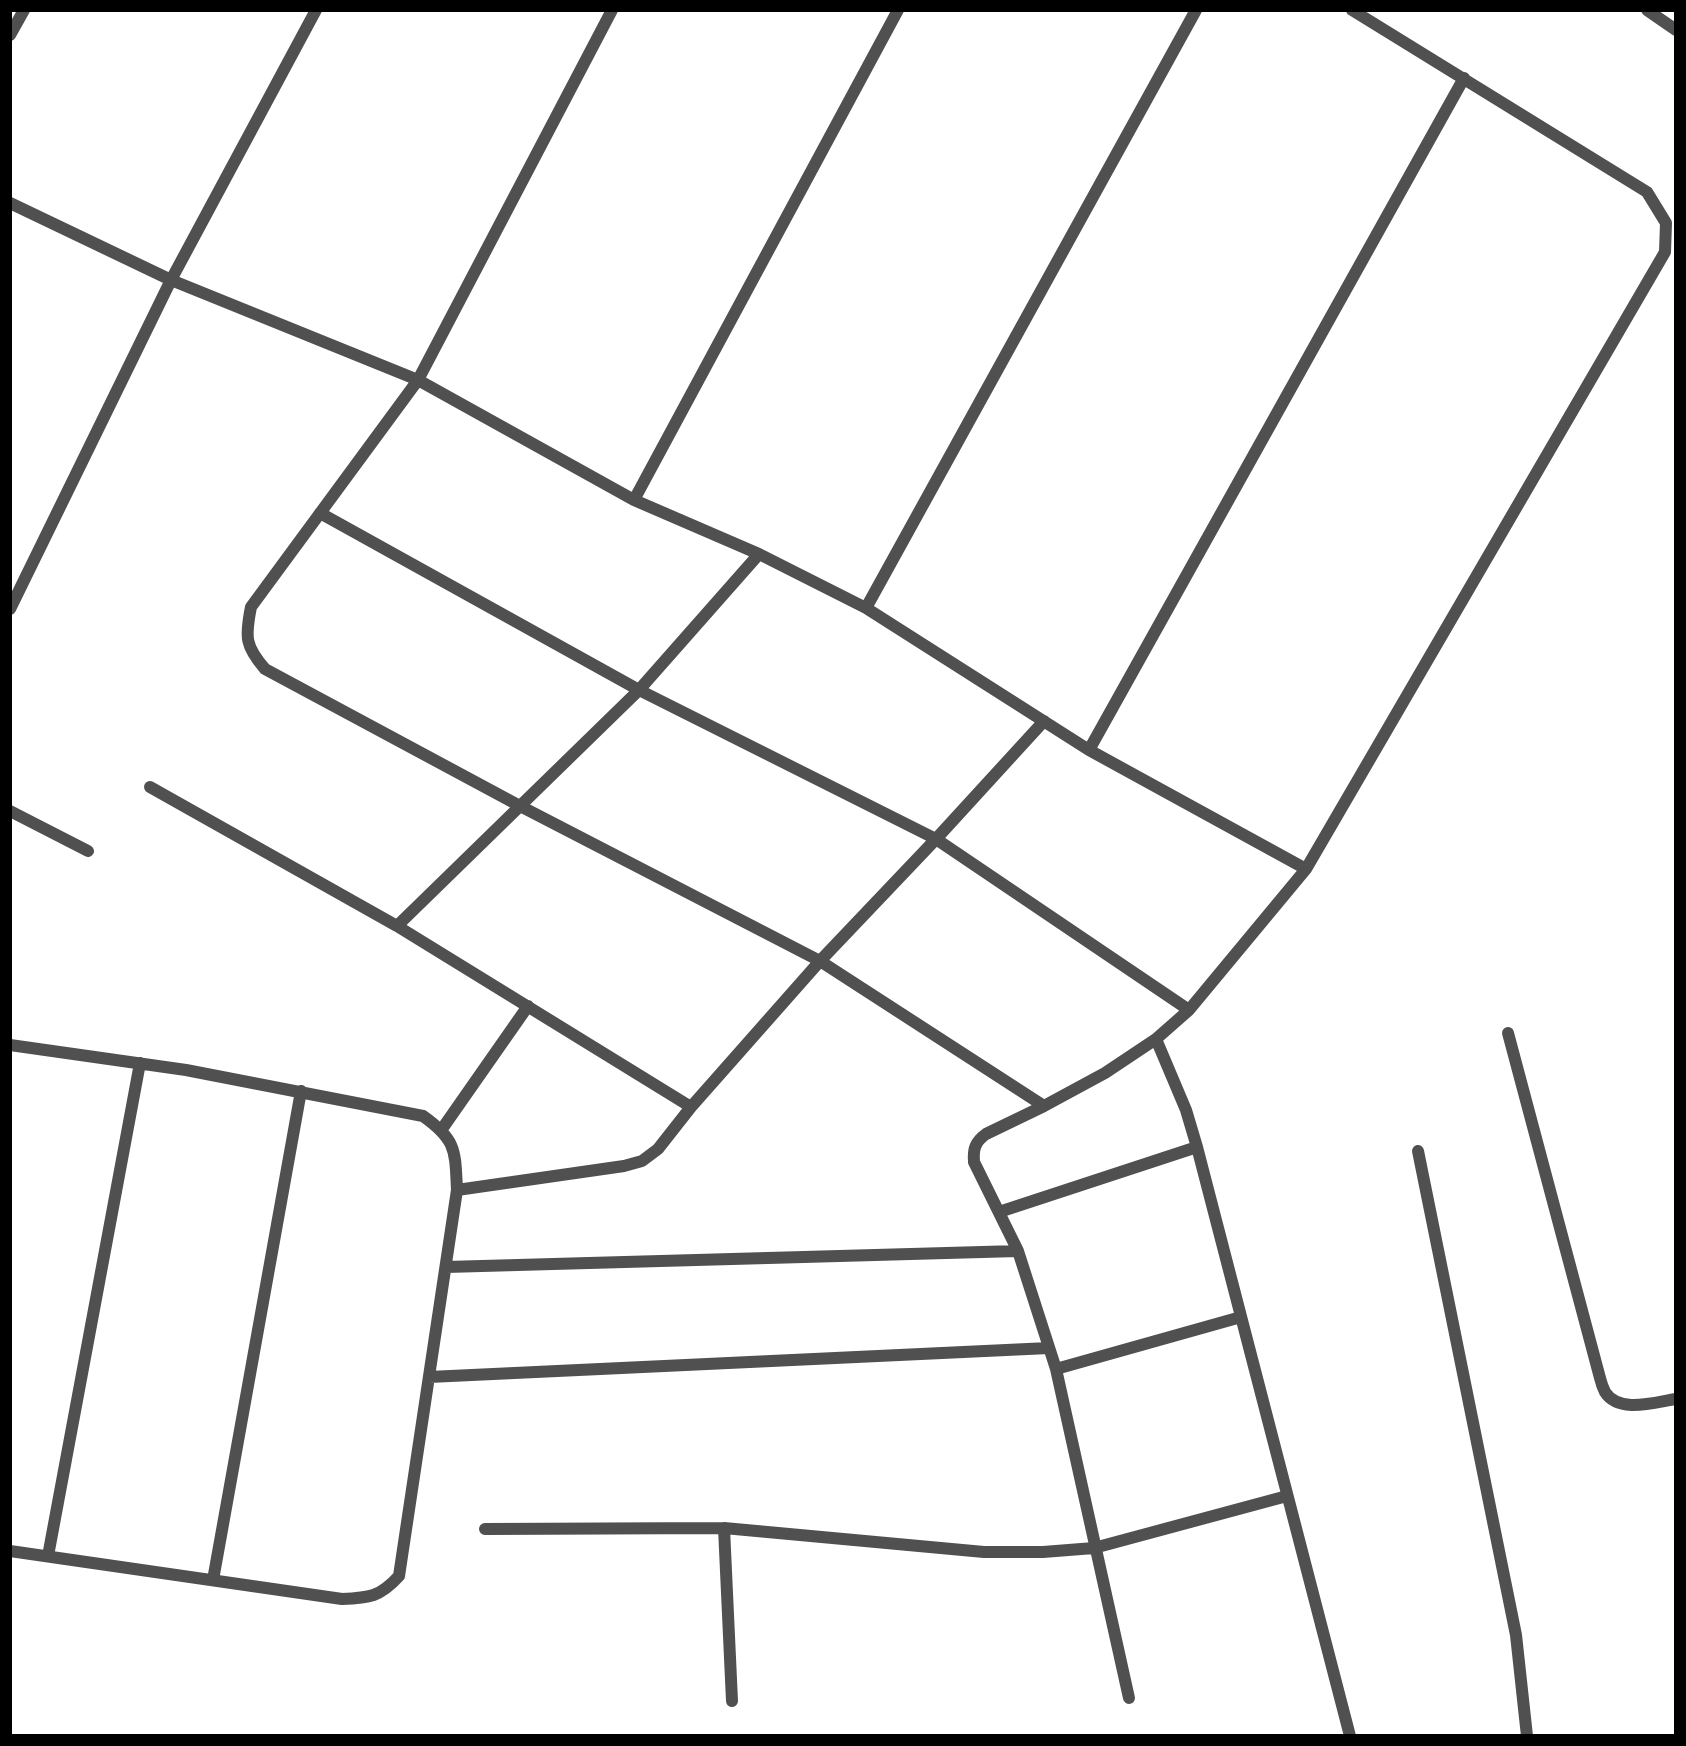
<!DOCTYPE html>
<style>
body{margin:0}
#map{position:relative;width:1686px;height:1746px;overflow:hidden;background:#fff;font-family:Ubuntu,sans-serif}
canvas{display:block}
.frame{position:absolute;inset:0;border:12px solid #000;pointer-events:none}
</style>
<div id="map">
<canvas width="1686" height="1746"></canvas>
<div class="frame"></div>
</div>
<script>
const ctx = document.querySelector('canvas').getContext('2d');
ctx.lineJoin = 'round';
function trace(path, color, width, dash) {
  ctx.strokeStyle = color;
  ctx.lineWidth = width;
  ctx.lineCap = dash ? 'butt' : 'round';
  ctx.setLineDash(dash || []);
  ctx.stroke(path);
}
const service = new Path2D(`
 M1418 1151 1516 1635 1527 1736`);
const minor = new Path2D(`
 M612 10 418 380 251 607C245 637 245 646 265 669L520 806 820 961 1044 1106
 M1647 10 1676 30
 M10 35 24 10
 M10 203 171 280 418 380 634 500 759 554 866 608 1089 750 1306 869
 M634 500 898 10
 M320 513 639 690 936 839 1189 1010
 M866 608 1196 10
 M10 609 171 280 316 10
 M1089 750 1464 78
 M150 787 397 926 691 1107
 M10 811 88 851
 M397 926 639 690 759 554
 M1508 1033 1600 1378C1601 1382 1603 1388 1605 1392 1619 1414 1655 1402 1676 1399
 M1156 1039 1186 1110 1197 1147 1350 1736
 M10 1045 186 1070 423 1116C457 1140 455 1151 457 1190L399 1576C380 1597 369 1598 342 1599L10 1551
 M442 1129 528 1006
 M457 1190 624 1166 642 1161 658 1149 691 1107 820 961 936 839 1044 721
 M999 1212 1197 1147
 M446 1267 1018 1251
 M1056 1369 1241 1317
 M429 1377 1049 1348
 M724 1528 732 1701
 M485 1529 724 1528 984 1552H1043L1094 1548 1287 1496
 M48 1556 140 1063
 M213 1580 301 1091
 M1129 1698 1056 1369 1018 1251 974 1162C973 1149 975 1142 986 1134L1044 1106 1105 1073 1156 1039 1189 1010 1306 869 1665 252 1666 223 1647 192 1352 10`);
trace(service, '#505050', 12);
trace(minor, '#505050', 12);
</script>
